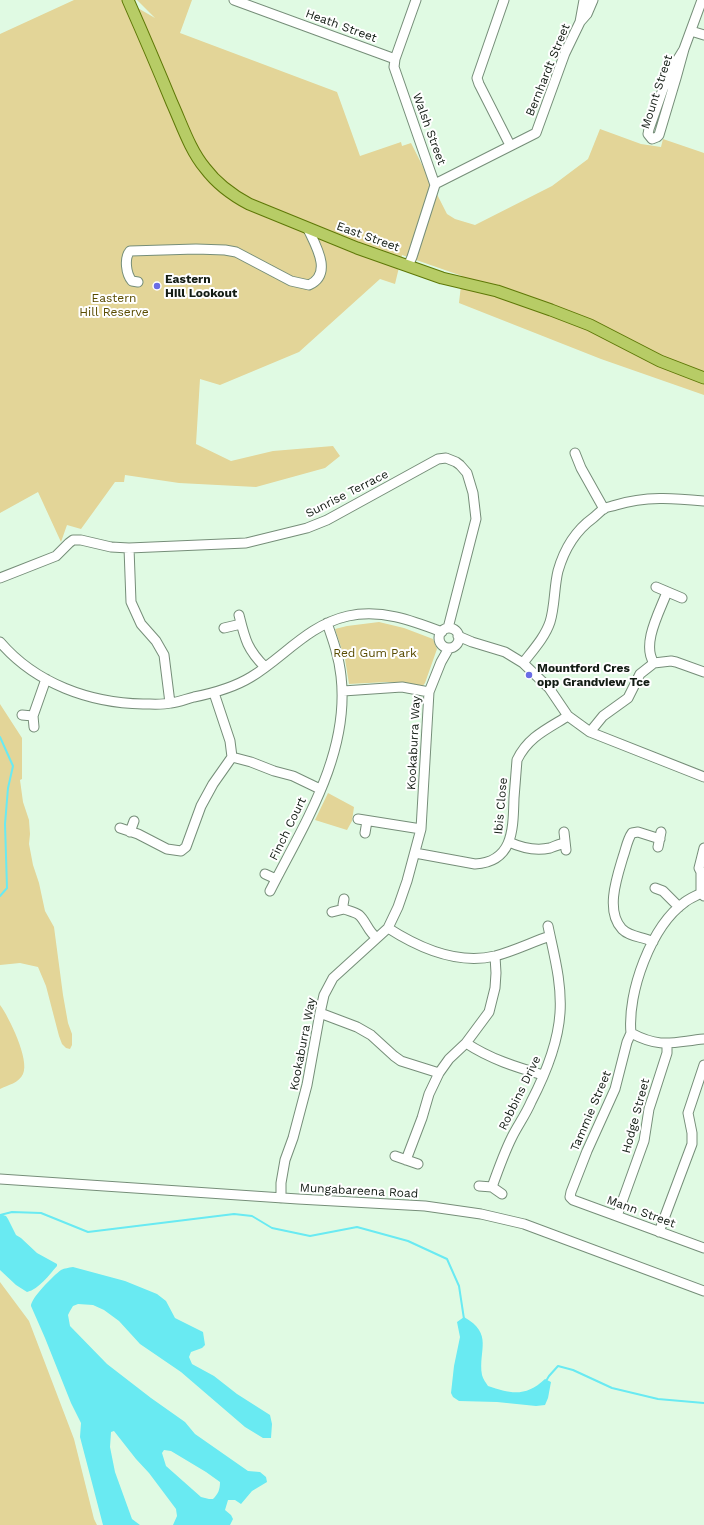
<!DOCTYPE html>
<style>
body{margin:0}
canvas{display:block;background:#e0fae3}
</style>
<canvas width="704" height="1525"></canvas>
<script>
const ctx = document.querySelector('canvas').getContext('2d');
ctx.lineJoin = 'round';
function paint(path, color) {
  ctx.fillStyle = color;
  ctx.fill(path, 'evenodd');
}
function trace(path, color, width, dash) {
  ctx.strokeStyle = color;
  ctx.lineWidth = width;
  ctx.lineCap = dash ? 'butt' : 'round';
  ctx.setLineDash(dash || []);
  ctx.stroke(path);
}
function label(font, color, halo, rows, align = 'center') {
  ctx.font = font + ' "Work Sans",sans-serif';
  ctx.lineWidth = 4;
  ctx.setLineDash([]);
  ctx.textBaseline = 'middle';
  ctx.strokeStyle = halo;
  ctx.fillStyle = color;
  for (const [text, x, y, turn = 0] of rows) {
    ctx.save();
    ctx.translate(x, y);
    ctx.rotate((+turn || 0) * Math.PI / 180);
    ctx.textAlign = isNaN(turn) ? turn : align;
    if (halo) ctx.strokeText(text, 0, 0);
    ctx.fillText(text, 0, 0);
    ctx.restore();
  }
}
const green = new Path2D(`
 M74 0H124L155 18 137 0H192L180 33 337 92 360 156 401 142 402 146 411 143 447 214 455 219 475 225 552 186 588 159 600 129 641 144 661 147 663 139 704 153V395L601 359 459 303 462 276 402 255 395 284 380 279 299 352 220 385 200 379 196 444 231 461 273 451 333 446 340 456 325 468 256 487 179 483 125 475 124 482H115L81 529 67 525 61 542 38 492 0 513V34Z
 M379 622 404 628 433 639 437 649 425 683 422 687 402 683 387 682 349 684 345 659 335 629 347 626Z
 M0 704 22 738V779L20 780 23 802 29 820 30 834 29 844 33 865 39 883 45 911 54 927 63 995 68 1023 72 1034V1045L70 1049 66 1048 62 1044 59 1036 46 986 38 967 20 963 0 965Z
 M328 793 354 807 352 821 347 830 315 820Z
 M0 1005C9 1017 30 1060 23 1074 19 1083 8 1085 0 1089Z
 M0 1282 29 1321 74 1439 94 1519 97 1525H0Z`);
const water = new Path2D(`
 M0 1214 6 1216 8 1219 16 1235 21 1238 37 1253 57 1264V1266C49 1275 39 1289 27 1292L16 1285 0 1270Z
 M73 1267 125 1281 157 1294 166 1301 175 1318 203 1332 205 1345 202 1348 191 1352 189 1357 192 1364 214 1376 237 1394 270 1415 272 1424 271 1438H263L245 1427 181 1372 140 1344 119 1321 104 1310 93 1305 78 1304 73 1306 70 1311 68 1315 70 1326 107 1364 151 1398 185 1422 195 1434 248 1471 260 1472 266 1477 267 1482 252 1491 241 1504 235 1500H228L225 1510 231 1515 233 1519 230 1525H173L177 1516 176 1509 149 1473 136 1459 114 1431 111 1432 110 1447 115 1472 132 1519 140 1525H103L80 1437 81 1423 71 1403 45 1338 31 1306C31 1298 53 1276 61 1270 65 1268 68 1268 73 1267ZM164 1450 171 1451 206 1472 220 1482C220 1490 218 1494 213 1499H209L201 1497 166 1466 162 1453Z
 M464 1317C494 1334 478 1350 482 1375 483 1379 486 1383 488 1386 511 1394 526 1397 545 1379L551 1382 548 1398 545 1405 536 1406 497 1402 459 1401 453 1397 451 1393 454 1366 460 1337 457 1322Z`);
const stream = new Path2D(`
 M0 737 13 766 8 788 5 824 7 888 0 896
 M0 1215 12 1212 41 1213 88 1232 234 1214 252 1216 272 1228 310 1236 357 1227 408 1241 447 1259 459 1286 464 1319
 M546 1381 549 1376 558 1366 573 1370 612 1388 658 1399 704 1403`);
const minor = new Path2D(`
 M234 0 395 59
 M504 0 477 78 479 84 510 145
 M580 22 584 0
 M691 31 704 35
 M684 49 676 78 659 135 657 137 652 139 648 134 649 129 663 89 673 67 684 49 702 0
 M435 184 536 133 565 53 580 22 587 14 593 0
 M408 266 412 257 435 185 394 67 395 59 416 0
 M138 282 132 281C126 274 124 258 130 251L196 249 225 250 236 252 291 281 309 285C333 274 316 246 308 229
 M575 453 581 468 604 509
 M129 548 131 602 141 624 156 641 164 655 170 703
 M0 578 56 556 69 543 73 540H81L111 547 129 548 246 543 307 528 327 520 438 459 446 458 456 462 460 465 467 473 473 493 476 519 448 628
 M656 587 682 598
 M239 615C245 639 247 649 265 667
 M224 628 241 624
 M439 638a10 10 0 1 1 20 0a10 10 0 1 1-20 0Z
 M458 636 472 642 505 652 523 663 549 688 568 716 590 732 704 777
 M0 642C36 684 90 703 143 704 152 704 162 705 171 703 179 702 186 699 194 697 214 693 233 688 251 677 284 657 308 625 348 616 381 609 411 620 442 632
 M523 663C533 650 545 637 550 622 555 606 554 587 558 571 564 550 575 531 593 518 597 515 600 511 605 508 608 507 613 506 616 505 645 496 674 498 704 501
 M654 663C641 644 660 611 667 592
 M343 691 402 687 429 692
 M22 715 33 716
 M34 727 33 716 46 679
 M590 732 603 716 628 698 640 674 654 663 671 661 676 662 704 672
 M232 757 251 762 274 771 293 776 320 789
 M358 819 421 829
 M120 828 138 834 167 849 181 851 186 847 201 806 213 784 232 757 230 741 214 693
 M130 832 134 821
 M564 832 566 850
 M365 833 367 821
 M509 842C522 848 536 851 550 848 555 846 560 844 565 843
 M658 847 661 832
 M704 848 699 868 701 872V893L704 896
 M415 853 475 864C514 862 513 828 514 798 515 785 516 773 517 760 528 737 547 729 568 716
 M265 874 276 879
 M655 888 663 891 679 907
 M270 891C304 824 350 754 341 676 339 657 333 640 327 623
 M344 899 343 905 344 909C349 911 355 912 359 915 366 921 368 932 377 938
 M332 912 344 909
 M388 928C419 948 457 965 495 956 514 951 532 942 550 936
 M653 942C643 936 631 938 622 929 605 911 617 877 623 857 626 849 627 840 632 833L638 832 660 839
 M320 1013 357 1027 371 1035 394 1056 401 1061 439 1073
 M631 1033 627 1042 615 1089 587 1151 571 1192 570 1197 573 1200 704 1248
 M631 1033C627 993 651 926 685 902 690 898 696 896 701 893
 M631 1033C661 1049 673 1042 704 1039
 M466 1043C490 1059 516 1067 543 1075
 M395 1156 418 1164
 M406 1160 422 1118 429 1094 439 1073 449 1059 466 1043 489 1012 495 988 496 973 495 956
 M0 1179 298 1199 425 1206 481 1214 524 1224 704 1291
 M479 1186 492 1187 502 1194
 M492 1187C498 1170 504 1153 512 1137 518 1125 526 1114 531 1102 545 1075 558 1044 560 1013 562 983 554 955 548 926
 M281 1198V1183L285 1160 293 1138 307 1085 320 1013 324 995 333 978 388 928 398 907 407 881 421 829 429 692 441 662 449 648
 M617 1216 644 1141 649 1109 667 1053V1044
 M659 1232 692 1144V1133L688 1113 704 1065`);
const major = new Path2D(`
 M128 0C143 34 158 69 172 103 182 125 190 150 205 168 217 184 232 195 249 204L357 248 442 278 497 291 551 310 590 325 660 361 704 378`);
const markers = [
 [157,286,4,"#6a6ce5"],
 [529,675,4,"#6a6ce5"]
];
const streetNames = [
 ["Heath Street",341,26,20],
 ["Bernhardt Street",548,70,-68],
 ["Mount Street",657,92,-72],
 ["Walsh Street",429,129,70],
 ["East Street",368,237,20],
 ["Sunrise Terrace",347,494,-27],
 ["Kookaburra Way",414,743,-87],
 ["Ibis Close",501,806,-85],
 ["Finch Court",288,829,-64],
 ["Kookaburra Way",303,1044,-79],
 ["Robbins Drive",520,1093,-64],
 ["Tammie Street",591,1111,-67],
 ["Hodge Street",636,1116,-75],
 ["Mungabareena Road",359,1191,3],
 ["Mann Street",641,1212,20]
];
const poiNames = [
 ["Eastern",165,279],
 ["Hill Lookout",165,293],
 ["Mountford Cres",537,668],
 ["opp Grandview Tce",537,682]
];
const parkNames = [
 ["Eastern",114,298],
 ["Hill Reserve",114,312],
 ["Red Gum Park",375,653]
];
paint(green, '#e3d598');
paint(water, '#69eaf2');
trace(stream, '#69eaf2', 2);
trace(minor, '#768e79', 11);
trace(major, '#5e7807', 13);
trace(minor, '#fff', 9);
trace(major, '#b7cc66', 11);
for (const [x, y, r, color] of markers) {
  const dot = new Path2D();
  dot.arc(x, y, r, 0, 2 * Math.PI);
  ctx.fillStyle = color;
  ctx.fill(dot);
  trace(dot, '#fff', 1.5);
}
label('12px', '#131c14', '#fff', streetNames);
label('bold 12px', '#131c14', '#fff', poiNames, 'left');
label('12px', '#594b00', '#fff', parkNames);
</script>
